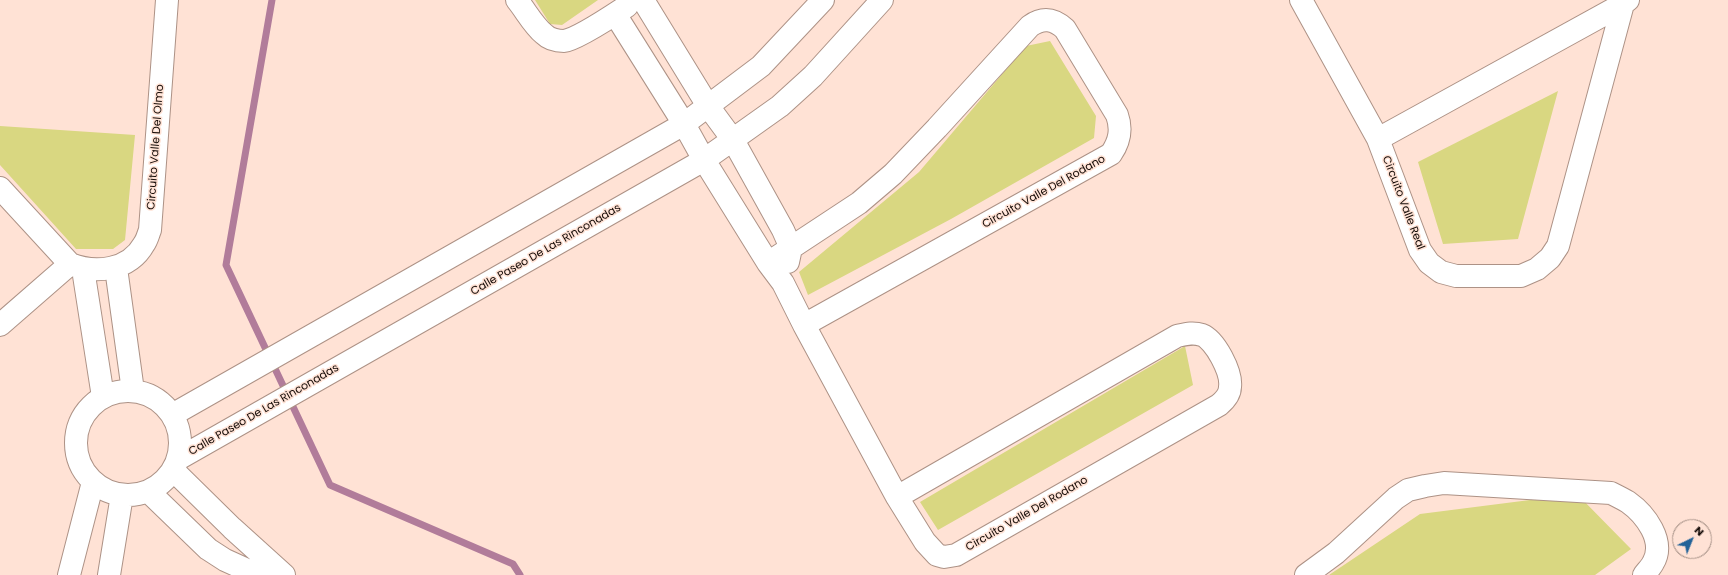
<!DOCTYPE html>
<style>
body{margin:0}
#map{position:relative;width:1728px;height:575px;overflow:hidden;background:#ffe2d5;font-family:Poppins,sans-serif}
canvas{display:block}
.north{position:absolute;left:1672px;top:519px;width:40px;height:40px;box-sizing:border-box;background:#ffe2d5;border:1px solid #a18c82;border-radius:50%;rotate:43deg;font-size:11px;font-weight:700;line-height:16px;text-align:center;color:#130a06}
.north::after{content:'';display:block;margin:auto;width:14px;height:18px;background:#216298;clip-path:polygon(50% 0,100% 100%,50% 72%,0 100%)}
</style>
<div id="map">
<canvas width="1728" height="575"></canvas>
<div class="north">N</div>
</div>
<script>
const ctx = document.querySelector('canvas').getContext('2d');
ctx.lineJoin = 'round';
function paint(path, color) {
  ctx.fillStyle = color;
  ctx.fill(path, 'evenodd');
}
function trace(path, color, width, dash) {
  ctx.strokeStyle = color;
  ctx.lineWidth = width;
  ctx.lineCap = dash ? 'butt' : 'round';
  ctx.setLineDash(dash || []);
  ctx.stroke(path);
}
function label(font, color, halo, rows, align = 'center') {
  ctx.font = font + ' Poppins,sans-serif';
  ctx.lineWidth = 3;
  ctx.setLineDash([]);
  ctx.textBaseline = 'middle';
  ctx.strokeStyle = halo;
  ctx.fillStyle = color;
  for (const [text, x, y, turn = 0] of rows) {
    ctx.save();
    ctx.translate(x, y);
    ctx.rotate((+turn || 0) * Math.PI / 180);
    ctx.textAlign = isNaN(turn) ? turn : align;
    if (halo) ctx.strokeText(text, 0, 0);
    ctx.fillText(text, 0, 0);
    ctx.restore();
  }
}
const green = new Path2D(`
 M535 0H598L562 25 550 24Z
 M1050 41 1096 116 1094 138 951 219 808 295 799 272 919 172 1026 46Z
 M1558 91 1518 239 1443 244 1418 162Z
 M0 126 135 135 125 240 113 249H76L0 165Z
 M1185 346 1193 385 938 530 920 502Z
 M1577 494 1631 549 1595 575H1329L1420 514Z`);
const stream = new Path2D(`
 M272 0 226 265 330 485 513 564 520 575`);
const minor = new Path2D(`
 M517 0C526 11 533 25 544 34 549 39 557 41 564 41 577 39 615 14 627 6
 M643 0 708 106 733 140 783 230 791 248 788 262
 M1301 0 1378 139 1420 250 1429 263 1441 272 1456 276H1521L1537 269 1550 258 1558 246 1623 4 1628 0
 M615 14 684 124 704 160 768 263 783 283 804 325 897 497 925 542 937 555 944 557 956 555 1219 405C1225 400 1230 394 1230 387 1232 372 1215 340 1202 335 1193 332 1186 334 1177 336L897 497
 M1378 139 1623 4
 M0 188 70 264C95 274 129 271 144 244 147 240 148 235 150 230L167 0
 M768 263 859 203 893 174 937 128 1030 26C1043 17 1054 19 1065 29L1117 115C1122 129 1120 141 1111 154L804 325
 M116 268 133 391
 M83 269 103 397
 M0 325 70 264
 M76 443a52 52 0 1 1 104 0a52 52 0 1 1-104 0Z
 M172 415 684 124 761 66 823 0
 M178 459 704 160 780 106 813 76 882 0
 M173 470 232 528 284 575
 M148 491 208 549 225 560 258 575
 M69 575 93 482
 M109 575 122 495
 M1306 575 1336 553 1396 498 1408 490 1425 486 1444 483 1611 493C1617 496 1623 499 1628 502 1645 514 1666 541 1653 563 1651 567 1647 571 1644 575`);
const streetNames = [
 ["Circuito Valle Del Olmo",156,147,-86],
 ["Circuito Valle Del Rodano",1044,192,-29],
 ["Circuito Valle Real",1403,203,69],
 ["Calle Paseo De Las Rinconadas",546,250,-30],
 ["Calle Paseo De Las Rinconadas",264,410,-30],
 ["Circuito Valle Del Rodano",1027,514,-30]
];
paint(green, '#d9d781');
trace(stream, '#b17c9a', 7);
trace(minor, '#ad9286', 24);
trace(minor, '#fff', 22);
label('11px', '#130a06', '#ffe2d5', streetNames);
</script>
